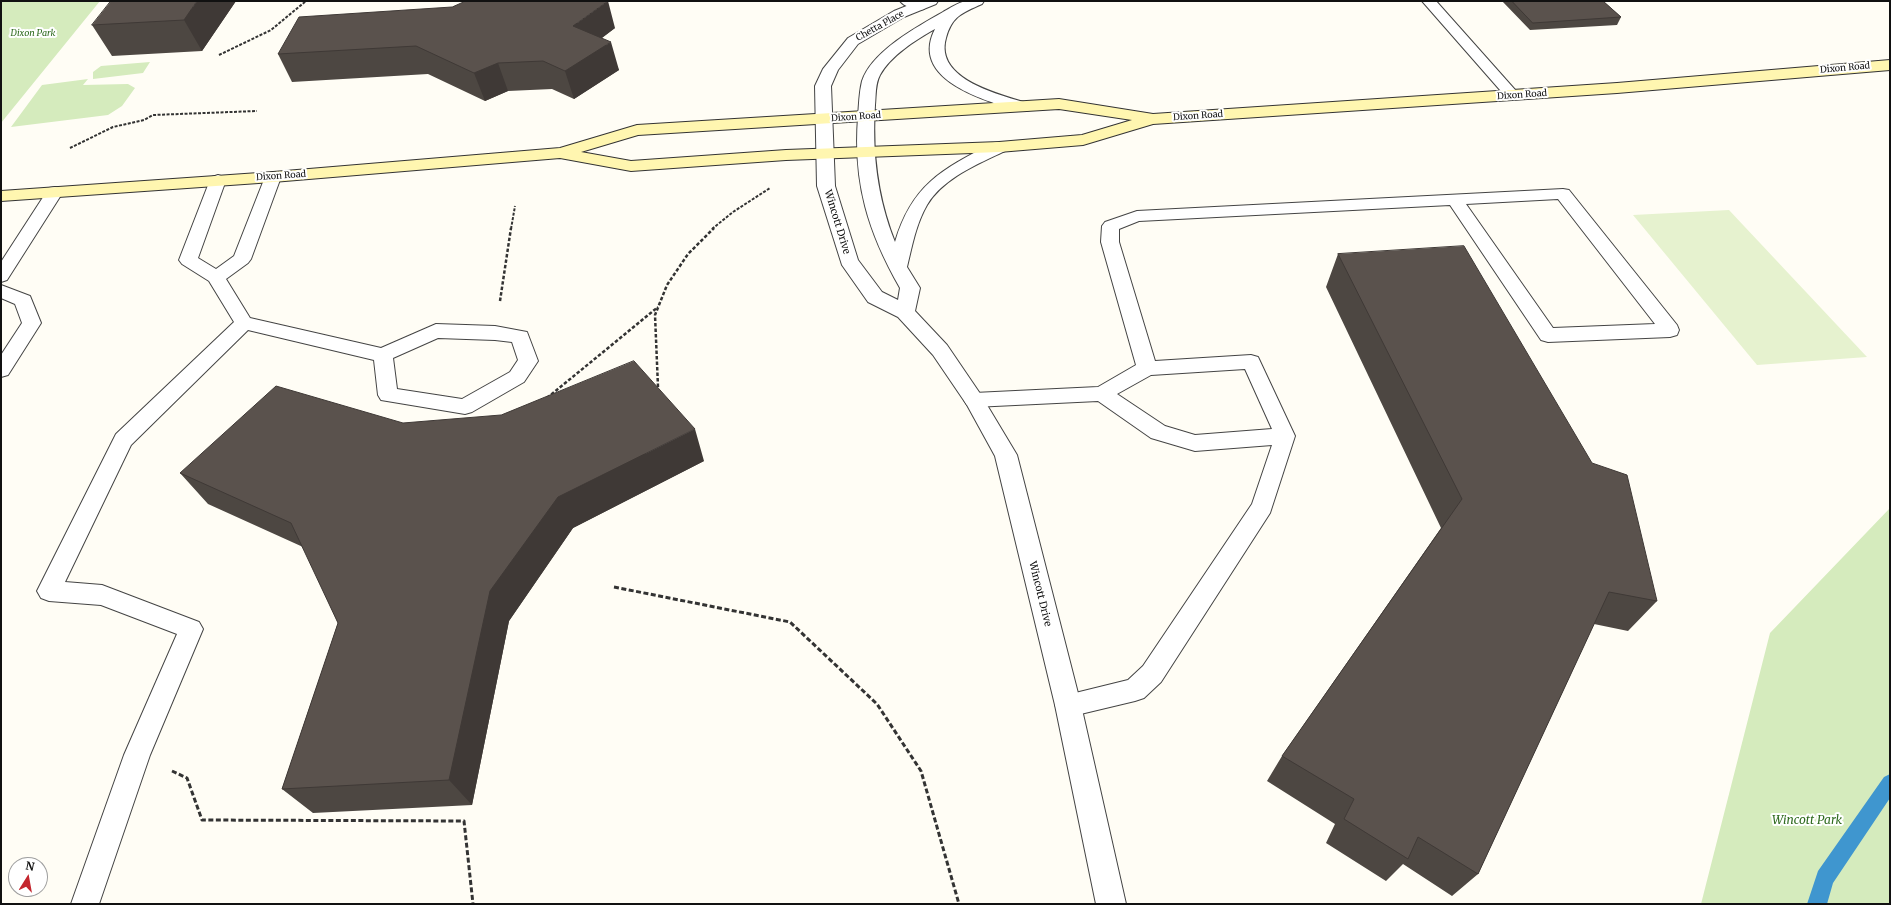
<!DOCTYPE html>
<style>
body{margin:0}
#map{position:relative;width:1891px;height:905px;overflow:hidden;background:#fffdf5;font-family:Merriweather,serif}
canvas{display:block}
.frame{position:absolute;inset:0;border:2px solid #111;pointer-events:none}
.north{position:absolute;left:8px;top:857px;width:40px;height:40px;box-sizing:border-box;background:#fff;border:1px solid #a0a0a0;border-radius:50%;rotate:11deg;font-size:11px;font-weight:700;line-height:16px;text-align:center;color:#111}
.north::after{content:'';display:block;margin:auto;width:14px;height:18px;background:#c4262e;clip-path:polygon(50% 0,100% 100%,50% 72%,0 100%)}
</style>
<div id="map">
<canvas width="1891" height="905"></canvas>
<div class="frame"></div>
<div class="north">N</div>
</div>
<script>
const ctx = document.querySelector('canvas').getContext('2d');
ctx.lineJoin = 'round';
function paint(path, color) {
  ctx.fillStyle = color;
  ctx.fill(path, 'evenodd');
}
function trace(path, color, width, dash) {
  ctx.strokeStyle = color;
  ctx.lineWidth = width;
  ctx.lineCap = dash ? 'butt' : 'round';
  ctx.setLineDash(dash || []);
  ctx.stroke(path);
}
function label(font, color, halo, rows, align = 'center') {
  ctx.font = font + ' Merriweather,serif';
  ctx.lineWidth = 4;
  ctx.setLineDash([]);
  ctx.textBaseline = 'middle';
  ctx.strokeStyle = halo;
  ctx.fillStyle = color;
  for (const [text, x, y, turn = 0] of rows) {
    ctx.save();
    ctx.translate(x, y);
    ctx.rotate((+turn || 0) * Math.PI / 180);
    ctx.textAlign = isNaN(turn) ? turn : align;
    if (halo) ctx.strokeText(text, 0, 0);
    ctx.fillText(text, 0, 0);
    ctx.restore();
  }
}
const green = new Path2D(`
 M1 1H100L1 123Z
 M150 62 143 73 93 79V72L101 66Z
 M88 79 83 85 128 84 135 88 122 106 108 115 11 127 42 85Z
 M1890 508V904H1701L1770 633Z`);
const pitch = new Path2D(`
 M1729 210 1867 357 1757 365 1633 215Z`);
const stream = new Path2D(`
 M1890 774V798L1833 883 1827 904H1807L1818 871 1884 777Z`);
const pathFar2 = new Path2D(`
 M219 55 271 30 306 1
 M70 148 113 127 144 120 153 115 257 111
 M511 229 515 206
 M712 229 733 212 770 188`);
const pathFar1 = new Path2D(`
 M500 301 511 228
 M658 387 655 315 667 285 688 254 714 228
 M547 398 658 307`);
const path = new Path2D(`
 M614 587 790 622 877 704 921 771 959 904
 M172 771 187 778 202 820 464 821 473 904`);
const lane = new Path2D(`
 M900 1H919L926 6 924 9C916 11 905 7 900 1Z
 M1422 1H1436L1517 92 1519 95 1517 98H1507Z
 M273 172 279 174 281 177 251 259 248 263 226 279 250 318 381 348 436 324 495 326 527 332 538 361 524 382 472 412 465 414 381 400 378 395 374 360 248 330 131 445 65 582 102 585 199 622 203 629 150 755 99 904H71L124 755 177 634 101 605 49 601 41 598 37 591 116 434 234 322 209 281 182 264 179 260 210 180 212 177 218 175 224 177 226 180 198 258 216 269 234 256 265 177 267 174ZM438 338 495 340 512 342 518 360 510 372 462 399 397 389 393 358Z
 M55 187 61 188 63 192 7 280 1 282V262L49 188Z
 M1563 189 1569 190 1677 325 1679 330 1677 335 1670 337 1548 342 1541 340 1450 205 1139 221 1119 229V242L1155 361 1251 355 1258 357 1295 436 1270 513 1161 682 1144 698 1135 701 1068 717 1059 713 1055 705 1059 697 1128 680 1143 666 1252 504 1272 445 1195 451 1151 438 1098 401 974 407 967 405 964 400 967 395 974 393 1098 387 1136 365 1101 242 1102 226 1105 222 1137 211ZM1558 199 1655 324 1553 328 1466 204ZM1245 369 1272 429 1195 435 1165 426 1117 394 1151 375Z
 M1 285 30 296 41 323 8 375 1 377V355L22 323 15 304 1 298Z`);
const street = new Path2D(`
 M919 1H938L936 4 904 17 858 44 838 70 831 86 835 186 858 260 882 292 898 300 900 288C868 232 853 183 858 117 859 105 859 93 862 81 872 51 917 27 943 12 950 8 958 3 965 1 971 0 978 1 984 1L982 4C962 13 952 16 946 38 934 80 1001 95 1030 104L1032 107 1030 110C1019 113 1007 107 997 104 964 93 913 72 935 29 916 40 891 55 880 75 875 84 876 95 875 105 872 153 877 197 895 242 912 184 943 169 993 143L999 142 1005 143 1007 147 1005 151C978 164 943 178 927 205 916 224 912 246 907 267L920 288 915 311 947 345 981 395 1017 455 1081 705 1126 904H1096L1055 705 995 456 967 405 933 355 898 317 868 302 842 265 817 186 815 86 823 69 848 38 894 11Z`);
const secondary = new Path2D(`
 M1890 60V70L1617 93 1153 124 1083 145 999 152 786 160 631 171 560 158 273 182 1 201V191L273 172 560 148 637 125 1059 99 1153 114 1617 83ZM1059 109 1132 120 1082 135 999 142 786 150 631 161 581 152 638 135Z`);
const wall = new Path2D(`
 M236 1 202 51 112 56 92 25Z
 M1502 1H1603L1621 17 1617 25 1530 30Z
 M452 7 615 28 602 38 619 70 574 99 552 89 508 91 485 101 428 74 292 82 278 54Z
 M1338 254 1657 601 1628 631 1594 624 1478 874 1452 896 1403 864 1386 881 1326 843 1335 824 1267 781 1282 756 1441 528 1326 287Z
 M403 423 704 461 573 528 509 621 472 805 313 813 282 789 338 623 303 547 208 504 180 473Z`);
const shadedWall = new Path2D(`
 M197 1H236L202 51 184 20Z
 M608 1 615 28 580 54 573 26Z
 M611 42 619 70 574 99 565 71Z
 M498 63 508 91 485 101 474 73Z
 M695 429 704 461 573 528 509 621 472 805 449 780 490 591 558 497Z`);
const building = new Path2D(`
 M111 1H197L184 20 92 25Z
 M466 1H608L573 26 611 42 565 71 543 61 498 63 474 73 416 46 278 54 299 17 452 7Z
 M1512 1H1603L1621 17 1533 23Z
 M1464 246 1592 463 1627 475 1657 601 1609 592 1478 874 1418 837 1408 859 1344 819 1354 799 1282 756 1462 499 1338 254Z
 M634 361 695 429 558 497 490 591 449 780 282 789 338 623 291 523 180 473 276 386 403 423 501 415Z`);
const farStreetnames = [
 ["Chetta Place",880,26,-29],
 ["Dixon Road",1845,68,-5],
 ["Dixon Road",1522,95,-4],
 ["Dixon Road",1198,116,-4],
 ["Dixon Road",856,117,-4],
 ["Dixon Road",281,176,-4]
];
const farParknames = [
 ["Dixon Park",33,33]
];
const streetNames = [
 ["Wincott Drive",837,222,73],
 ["Wincott Drive",1040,594,76]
];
const nearParknames = [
 ["Wincott Park",1807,821]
];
paint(green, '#d5ebbd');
paint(pitch, '#e6f2cf');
paint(stream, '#3f96cf');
trace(lane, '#444', 2);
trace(street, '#444', 2);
trace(secondary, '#333', 2);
trace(pathFar2, '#333', 2, [3, 1.5]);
trace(pathFar1, '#333', 2.5, [3.5, 2]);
trace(path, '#333', 3, [5, 2.5]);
paint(lane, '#fff');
paint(street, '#fff');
paint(secondary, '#fff6b0');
paint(wall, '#4d4742');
paint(shadedWall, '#3f3936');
paint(building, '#5a524d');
trace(building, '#3f3936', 1);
label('9px', '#111', '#fff', farStreetnames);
label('italic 9px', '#2f6b1f', '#fff', farParknames);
label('10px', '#111', '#fff', streetNames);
label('italic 12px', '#2f6b1f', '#fff', nearParknames);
</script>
